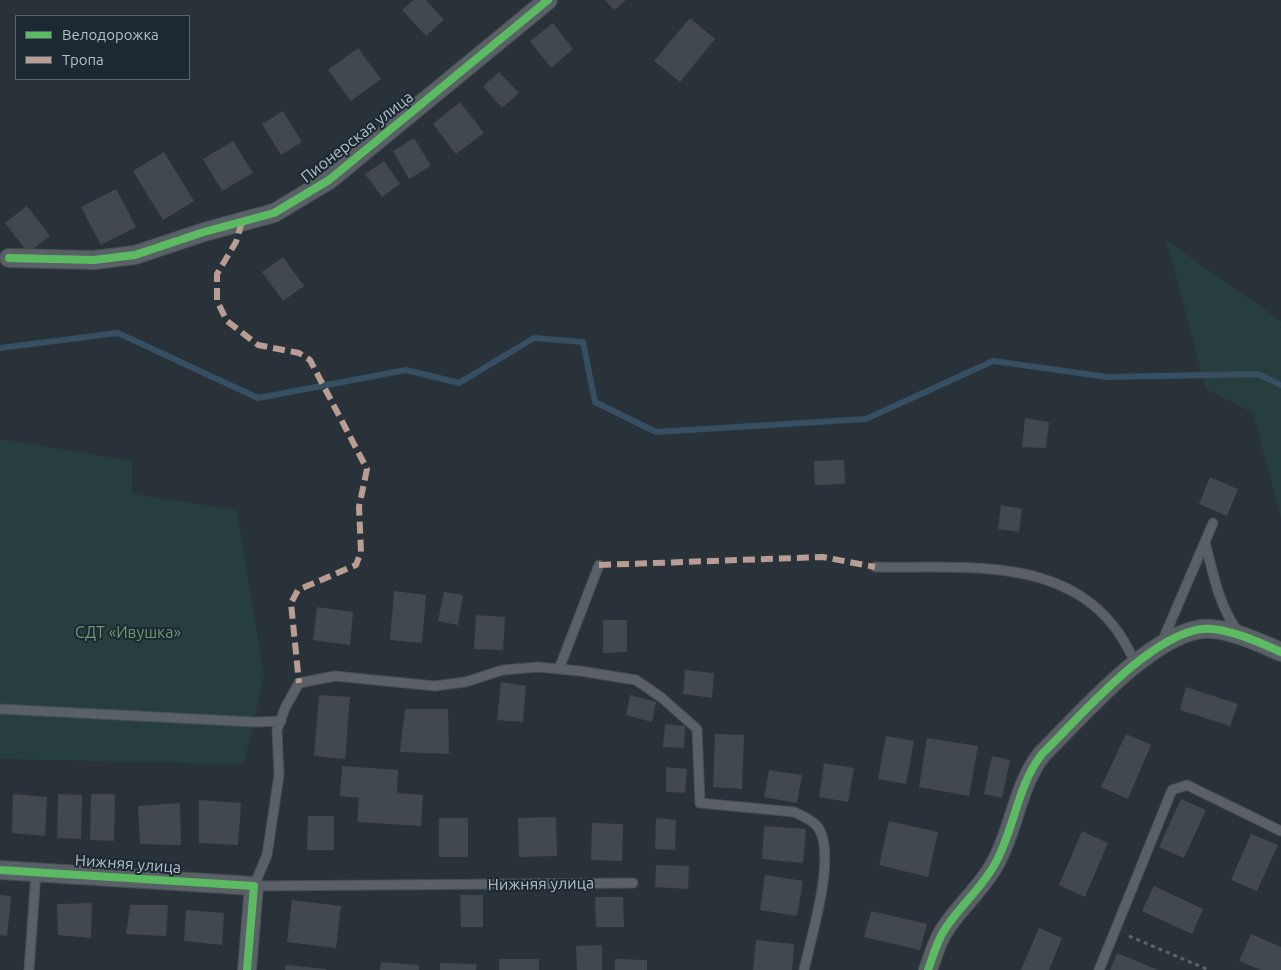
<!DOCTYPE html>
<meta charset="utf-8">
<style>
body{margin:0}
#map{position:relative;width:1281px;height:970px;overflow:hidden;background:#293239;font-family:Ubuntu,sans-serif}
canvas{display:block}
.legend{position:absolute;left:15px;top:15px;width:175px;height:65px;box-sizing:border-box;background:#1c2933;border:1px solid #58656f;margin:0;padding:6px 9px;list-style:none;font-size:15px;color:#b3bfc9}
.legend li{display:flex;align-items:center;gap:10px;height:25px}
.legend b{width:25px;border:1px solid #58656f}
</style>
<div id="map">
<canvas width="1281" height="970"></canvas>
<ul class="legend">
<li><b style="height:6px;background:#5cba63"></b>Велодорожка</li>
<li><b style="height:6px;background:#b99d93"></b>Тропа</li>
</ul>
</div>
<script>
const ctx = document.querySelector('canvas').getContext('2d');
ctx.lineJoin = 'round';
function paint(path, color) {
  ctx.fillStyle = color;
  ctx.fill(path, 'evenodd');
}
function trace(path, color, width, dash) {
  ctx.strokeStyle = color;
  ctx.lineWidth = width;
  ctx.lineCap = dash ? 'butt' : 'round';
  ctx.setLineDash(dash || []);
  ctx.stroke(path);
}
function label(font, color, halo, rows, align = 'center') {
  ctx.font = font + ' Ubuntu,sans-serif';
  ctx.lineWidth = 4;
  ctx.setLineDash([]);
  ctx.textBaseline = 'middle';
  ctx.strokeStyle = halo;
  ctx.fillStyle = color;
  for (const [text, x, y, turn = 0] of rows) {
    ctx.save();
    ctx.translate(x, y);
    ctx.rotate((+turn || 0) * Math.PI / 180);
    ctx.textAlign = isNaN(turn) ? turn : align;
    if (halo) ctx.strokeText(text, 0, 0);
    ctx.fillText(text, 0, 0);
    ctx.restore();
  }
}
const green = new Path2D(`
 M1166 240 1281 321V519L1253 413 1206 389Z
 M0 439 132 461V494L237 510 264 676 244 764 0 759Z`);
const stream = new Path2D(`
 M0 348 118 333 258 398 406 370 459 383 534 338 583 342 595 402 656 432 866 419 993 361 1108 377 1258 374 1281 385`);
const building = new Path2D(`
 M414 0H426L444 20 426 36 402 10Z
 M605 0H626L614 10Z
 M690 18 715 39 680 82 654 61Z
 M553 23 573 49 551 68 530 41Z
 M358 48 381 79 351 101 328 70Z
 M499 72 519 93 502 108 483 86Z
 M460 102 484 133 456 154 433 124Z
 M283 111 302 142 281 155 262 124Z
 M414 138 431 166 409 179 393 151Z
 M233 141 253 173 222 191 203 159Z
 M164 152 194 201 163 220 133 171Z
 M384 161 400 184 382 197 365 174Z
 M116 189 136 227 101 245 81 207Z
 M27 206 50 236 28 253 5 223Z
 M283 257 304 286 283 301 262 272Z
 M1025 418 1049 422 1046 448 1022 447Z
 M844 460 845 484 815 485 814 461Z
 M1210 477 1238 489 1227 516 1199 504Z
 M1001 505 1022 509 1019 532 998 529Z
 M394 591 426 595 422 643 390 640Z
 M444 592 463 595 458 625 438 621Z
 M317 607 353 612 350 645 313 640Z
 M476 615 505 617 503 650 474 649Z
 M603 620H627V652L603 653Z
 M685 670 714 673 712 698 683 694Z
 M501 682 526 686 523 722 497 720Z
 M1186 687 1238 704 1230 726 1180 710Z
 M319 695 350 697 345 759 314 756Z
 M630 695 656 702 652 722 626 715Z
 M405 709H448L449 754 400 752Z
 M665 724 685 726 684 748 663 747Z
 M715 734 744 735 742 789 713 787Z
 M1126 734 1151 745 1128 799 1101 787Z
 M886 736 914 741 906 784 878 779Z
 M927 738 978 746 969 796 919 787Z
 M992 756 1010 760 1002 798 984 794Z
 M824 763 854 768 848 802 819 797Z
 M342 766 398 770 397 793 423 795 421 826 357 822 359 798 340 796Z
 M666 767 687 769 685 793 666 792Z
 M769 770 802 775 797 803 764 797Z
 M13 794 47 797 45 836 12 833Z
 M58 794 82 795 81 839 57 838Z
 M91 794H115L114 841 90 840Z
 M1181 799 1206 810 1184 858 1159 847Z
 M199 800 241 803 238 845 199 843Z
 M180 803 181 845 140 844 138 806Z
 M308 816H334V850H307Z
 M556 817 557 856 519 857 518 818Z
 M439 818H468V857H439Z
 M656 818 676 820 675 850 655 849Z
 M889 821 938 832 928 877 879 865Z
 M592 823 623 824 622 861 591 860Z
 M764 826 806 829 803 863 762 859Z
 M1082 831 1108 843 1085 897 1059 885Z
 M1251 834 1278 845 1257 891 1231 880Z
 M656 865 689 866 688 889 655 887Z
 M765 875 803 881 797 916 760 910Z
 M1154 886 1203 909 1192 934 1142 911Z
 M0 895 11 896 7 936 0 935Z
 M460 895H483V927H461Z
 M595 897H623L624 927H596Z
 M292 900 341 906 336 948 287 942Z
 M92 903 91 938 58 935 57 904Z
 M130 905H168L166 936 126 934Z
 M186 910 224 913 222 945 184 941Z
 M871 911 927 924 920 950 864 937Z
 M1039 928 1062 938 1049 970H1021Z
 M1251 934 1281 947V970H1261L1239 961Z
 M756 940 794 944 792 970H753Z
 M602 945V970H577L576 946Z
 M1117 953 1158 970H1110Z
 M499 959H539V970H499Z
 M615 959 647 960V970H615Z
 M381 962 419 965V970H380Z
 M440 963 477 964 476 970H440Z
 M286 965 326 969V970H285Z`);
const path = new Path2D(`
 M1129 936 1209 970`);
const service = new Path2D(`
 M1205 542C1213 573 1219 607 1239 633
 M875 567C975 569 1088 552 1135 663
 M1162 642 1213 523
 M559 669 599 565
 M0 709 255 722 281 721
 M633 883 254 886 267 855 279 775 277 730 285 708 299 683 335 676 435 686 465 682 503 670 538 667 580 671 636 680 662 698 697 729 700 803 794 812C802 816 811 819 817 826 838 852 811 937 804 970
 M29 970 36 872
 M1099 970 1172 790 1187 785 1281 831`);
const minor = new Path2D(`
 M9 258 94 260 135 255 204 232 274 213 329 180 548 0
 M0 870 254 886 247 970
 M928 970C932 959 936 945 942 934 957 908 982 889 996 862 1015 827 1017 786 1042 754 1080 717 1148 636 1202 629 1224 626 1261 643 1281 652`);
const quiet = new Path2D(`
 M242 222 236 242 217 274V301L227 321 258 345 299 353 310 360 367 469 359 507 361 552 356 565 298 590 291 603 299 683
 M599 565 823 557 875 567`);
const cycleway = new Path2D(`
 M9 258 94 260 135 255 204 232 274 213 329 180 548 0
 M0 870 254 886 247 970
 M928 970C932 959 936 945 942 934 957 908 982 889 996 862 1015 827 1017 786 1042 754 1080 717 1148 636 1202 629 1224 626 1261 643 1281 652`);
const streetNames = [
 ["Пионерская улица",357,137,-38],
 ["Нижняя улица",128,864,4],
 ["Нижняя улица",541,884,-1]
];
const parkNames = [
 ["СДТ «Ивушка»",128,633]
];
paint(green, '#263e3e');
trace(stream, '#364f62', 6);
paint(building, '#42494e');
trace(service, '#474e53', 11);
trace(minor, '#474e53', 20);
trace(path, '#5d646a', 3, [4, 4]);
trace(service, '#596066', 9);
trace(minor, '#596066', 18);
trace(quiet, '#b99d93', 6, [12, 6]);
trace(cycleway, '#5cba63', 8);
label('16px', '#b3bfc9', '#1c2933', streetNames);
label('16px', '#6a9b6e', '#1c2933', parkNames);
</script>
